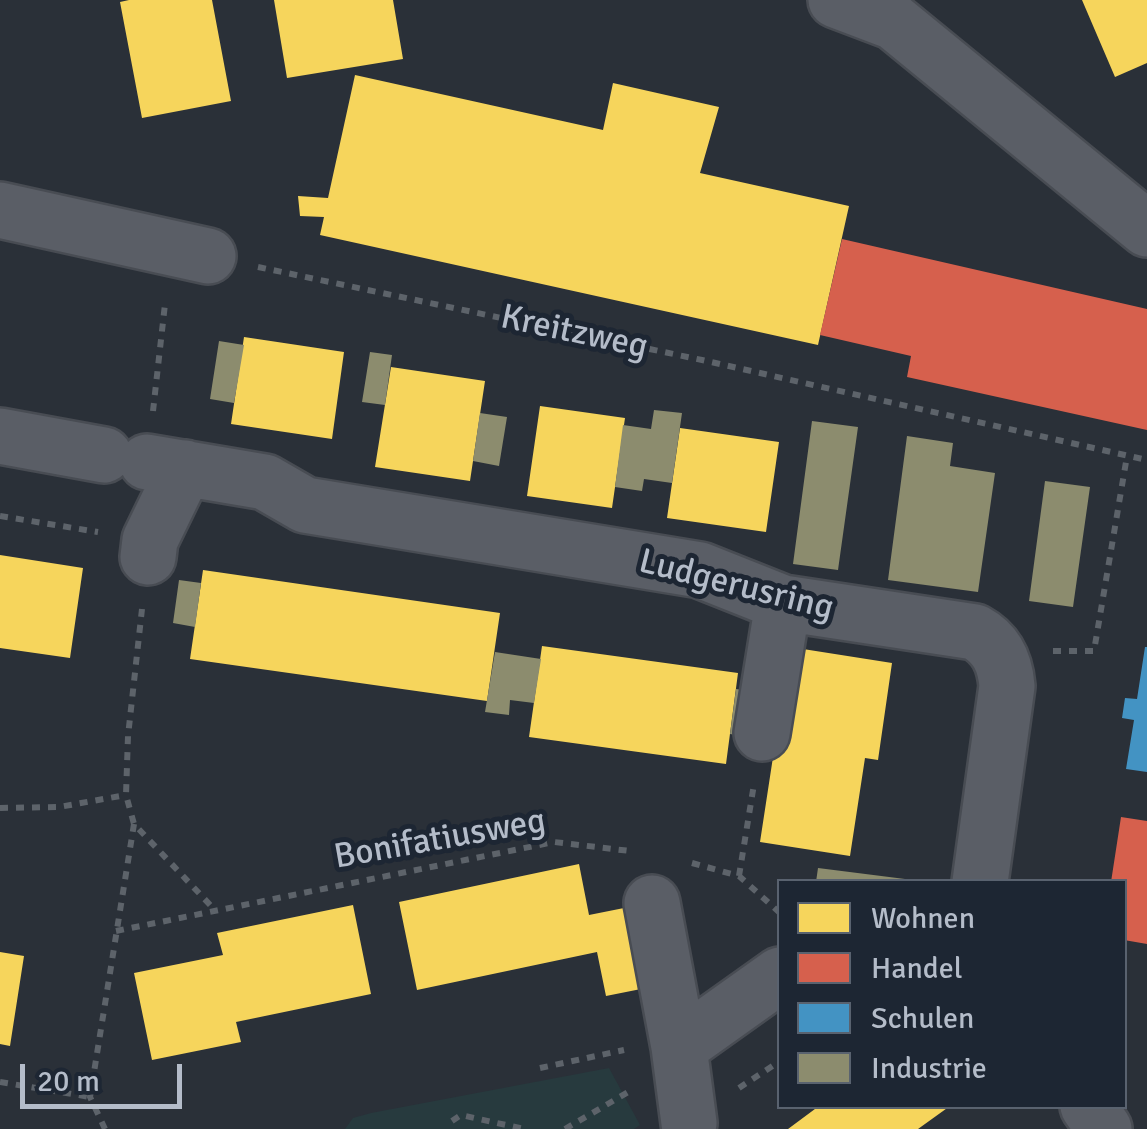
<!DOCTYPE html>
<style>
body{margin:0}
#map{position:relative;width:1147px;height:1129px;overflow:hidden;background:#2a3038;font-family:Signika,sans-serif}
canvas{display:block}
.legend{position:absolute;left:777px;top:879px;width:350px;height:230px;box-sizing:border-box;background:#1d2633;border:2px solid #59626f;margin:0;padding:12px 18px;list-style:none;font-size:30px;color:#b4bcc9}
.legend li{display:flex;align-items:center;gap:20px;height:50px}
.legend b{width:50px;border:2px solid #59626f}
.scale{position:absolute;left:20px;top:1064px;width:162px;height:45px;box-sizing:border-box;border:5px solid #b4bcc9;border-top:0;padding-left:12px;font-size:30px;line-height:35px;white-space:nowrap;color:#b4bcc9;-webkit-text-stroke:8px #1d2633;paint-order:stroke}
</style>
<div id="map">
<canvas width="1147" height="1129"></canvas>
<ul class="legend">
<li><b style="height:28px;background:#f6d55c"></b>Wohnen</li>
<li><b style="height:28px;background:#d6604d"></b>Handel</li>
<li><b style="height:28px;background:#4393c3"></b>Schulen</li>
<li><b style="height:28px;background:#8c8c6e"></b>Industrie</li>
</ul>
<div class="scale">20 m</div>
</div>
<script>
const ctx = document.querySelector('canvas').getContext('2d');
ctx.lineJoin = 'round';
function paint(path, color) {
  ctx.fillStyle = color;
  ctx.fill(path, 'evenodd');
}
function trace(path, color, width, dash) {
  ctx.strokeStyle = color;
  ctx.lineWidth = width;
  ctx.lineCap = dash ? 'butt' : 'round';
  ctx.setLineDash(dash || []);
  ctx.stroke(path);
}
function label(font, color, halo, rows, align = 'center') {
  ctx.font = font + ' Signika,sans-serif';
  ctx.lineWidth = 10;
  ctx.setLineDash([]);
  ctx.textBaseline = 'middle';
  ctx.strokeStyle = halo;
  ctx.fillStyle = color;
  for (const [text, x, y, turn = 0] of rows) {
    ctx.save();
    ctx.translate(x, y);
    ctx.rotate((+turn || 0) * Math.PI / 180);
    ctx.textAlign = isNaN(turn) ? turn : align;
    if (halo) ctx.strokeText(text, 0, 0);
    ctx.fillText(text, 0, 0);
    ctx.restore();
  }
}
const green = new Path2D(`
 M609 1068 640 1125 634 1129H345L353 1118 371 1113Z`);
const homes = new Path2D(`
 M129 0H212L231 101 142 118 120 2Z
 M274 0H393L403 59 287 78Z
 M1082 0H1147V63L1115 77Z
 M355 75 603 130 613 83 719 107 700 173 849 206 818 345 320 235 324 217 300 216 298 196 328 198Z
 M244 337 344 352 332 439 231 424Z
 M391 367 485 381 470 481 375 467Z
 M540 406 625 418 612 508 527 496Z
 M680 428 779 442 766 532 667 518Z
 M0 555 83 568 70 658 0 648Z
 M203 570 500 613 487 701 190 659Z
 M542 646 738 673 726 764 529 737Z
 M803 649 892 663 878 760 865 758 850 856 760 842 775 744 788 746Z
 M579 864 589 915 629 907 646 988 606 996 597 952 417 990 399 902Z
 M353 905 371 994 236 1022 241 1042 152 1060 134 973 223 955 217 933Z
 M0 952 24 956 10 1046 0 1044Z
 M819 1106H950L918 1129H788Z`);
const shops = new Path2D(`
 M842 239 1147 309V430L907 377 911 356 820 335Z
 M1121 817 1147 821V944L1124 940V882H1111Z`);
const schools = new Path2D(`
 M1145 647H1147V772L1126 769 1134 720 1122 718 1125 698 1137 699Z`);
const industry = new Path2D(`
 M219 341 244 345 234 403 210 399Z
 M370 352 392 355 385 405 362 402Z
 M654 410 682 413 672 483 644 479 642 491 615 487 623 425 651 429Z
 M480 413 507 417 499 466 473 461Z
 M812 421 858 427 838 570 793 564Z
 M907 436 953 443 950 466 995 473 978 592 888 580Z
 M1045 481 1090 487 1073 607 1029 601Z
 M179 580 201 583 195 627 173 623Z
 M495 652 541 659 534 703 510 700 509 715 485 712Z
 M736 689 760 692 754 738 730 734Z
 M818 868 905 879V882H816Z`);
const path = new Path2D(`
 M258 267 702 360 1147 460
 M153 411 165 304
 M0 516 98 532
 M142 609 128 736 126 795 134 824 213 908
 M1053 651H1094L1127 456
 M0 808 59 807 126 795
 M692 863 739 876 780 913
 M739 876 754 784
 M116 931 554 842 630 851
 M540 1068 624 1050
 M0 1082 90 1097
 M739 1088 780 1061
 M452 1121 461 1115 524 1129
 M105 1129 90 1097 134 824
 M565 1129 630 1091`);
const minor = new Path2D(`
 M836 0 894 22 1147 229
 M0 210 208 256
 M0 436 104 455
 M147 462 265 482 305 505 700 570 783 603 975 632C997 644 1005 662 1007 686L980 882
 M148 557 150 540 185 468
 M762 733 783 603
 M652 903 679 1047 689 1123
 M679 1047 780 975
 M1088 1106 1104 1129`);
const streetNames = [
 ["Kreitzweg",574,333,12],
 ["Ludgerusring",736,586,14],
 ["Bonifatiusweg",440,840,-10]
];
paint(green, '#273a3e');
paint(homes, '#f6d55c');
paint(shops, '#d6604d');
paint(schools, '#4393c3');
paint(industry, '#8c8c6e');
trace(minor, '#484c53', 60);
trace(path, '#5d636a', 6, [8, 8]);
trace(minor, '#5a5e66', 55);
label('35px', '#b4bcc9', '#1d2633', streetNames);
</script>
